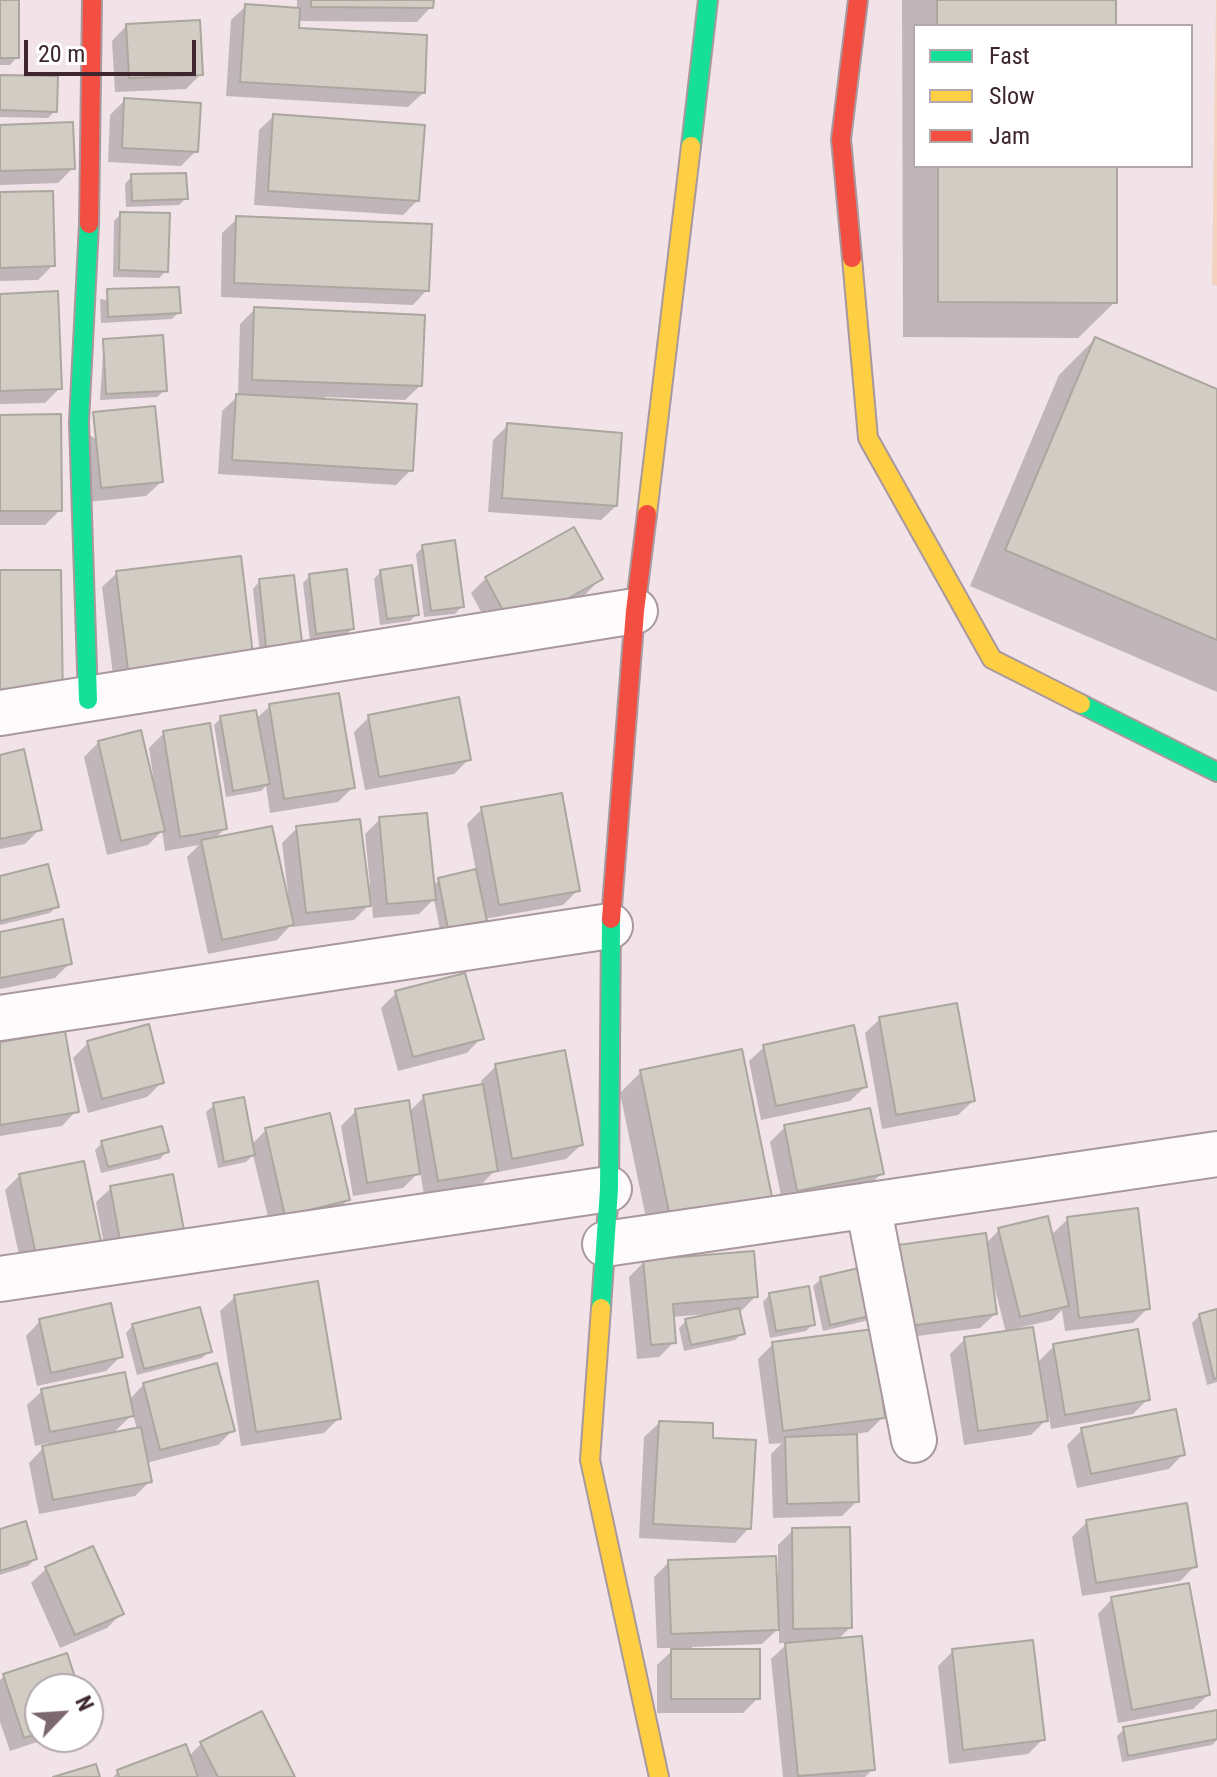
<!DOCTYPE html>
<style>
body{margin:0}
#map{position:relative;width:1217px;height:1777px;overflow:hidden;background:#f1e3e7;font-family:"Roboto Condensed",sans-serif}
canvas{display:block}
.legend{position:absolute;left:913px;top:24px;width:280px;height:144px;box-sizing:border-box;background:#fff;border:2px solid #b1a8ab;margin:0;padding:10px 14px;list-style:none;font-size:24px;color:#3d262e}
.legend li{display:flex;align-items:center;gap:16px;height:40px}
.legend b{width:40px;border:2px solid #b1a8ab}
.north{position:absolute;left:24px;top:1673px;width:80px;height:80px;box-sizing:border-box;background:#fff;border:2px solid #b1a8ab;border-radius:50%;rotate:65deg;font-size:22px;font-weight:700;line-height:32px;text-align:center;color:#3d262e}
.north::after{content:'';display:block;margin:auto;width:28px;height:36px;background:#7c686f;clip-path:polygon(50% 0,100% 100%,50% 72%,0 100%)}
.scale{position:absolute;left:24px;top:40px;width:172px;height:36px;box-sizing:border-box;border:4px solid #3d262e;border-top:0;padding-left:10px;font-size:24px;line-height:28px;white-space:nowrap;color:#3d262e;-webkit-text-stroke:6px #fff;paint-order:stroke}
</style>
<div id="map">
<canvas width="1217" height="1777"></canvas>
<ul class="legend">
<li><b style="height:10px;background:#16e098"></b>Fast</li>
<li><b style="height:10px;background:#ffcf43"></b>Slow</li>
<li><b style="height:10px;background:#f24e42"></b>Jam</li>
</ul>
<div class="north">N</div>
<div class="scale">20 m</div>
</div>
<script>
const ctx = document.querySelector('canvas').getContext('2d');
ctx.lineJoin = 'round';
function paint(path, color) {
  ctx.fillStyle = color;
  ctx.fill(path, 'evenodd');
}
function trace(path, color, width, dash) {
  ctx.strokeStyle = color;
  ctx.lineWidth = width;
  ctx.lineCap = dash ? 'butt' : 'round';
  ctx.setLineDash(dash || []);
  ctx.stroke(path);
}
const green = new Path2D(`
 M1216 0H1217V286L1212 284Z`);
const shadow = new Path2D(`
 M0 0H17V57L10 65H0Z
 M297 0H432L431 7 417 22 298 21 297 30 423 93 408 107 226 96 231 20 246 6 297 9Z
 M902 0H1114L1115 26H915V166H1115V302L1078 338 903 337Z
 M126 26 201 74 186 89 115 92 112 41Z
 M0 77 55 111 48 118 0 117Z
 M125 100 196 151 181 166 108 162 110 115Z
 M274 116 417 201 403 215 254 205 259 130Z
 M0 127 73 168 58 183 0 185Z
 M132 176 186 198 179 205 126 207 125 184Z
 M0 194 53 265 38 280 0 281Z
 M121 214 166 271 159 278 113 277 114 221Z
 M237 219 427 290 413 305 221 297 222 233Z
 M0 296 60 388 45 403 0 404Z
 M100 299 179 312 172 319 101 323Z
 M255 309 420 386 405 400 325 397V401L411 470 396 485 218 474 222 411 238 396 240 324Z
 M1095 339 1217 391V692L970 586 1059 375Z
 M104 340 165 390 157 397 100 400Z
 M0 417 60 510 45 525H0Z
 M508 425 616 506 601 520 488 512 493 440Z
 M79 428 161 482 146 496 87 502Z
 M423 547 462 606 455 614 424 617 416 554Z
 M381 571 417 614 410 621 380 625 374 579Z
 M117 573 236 669 114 683 102 587Z
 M310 576 352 629 345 636 310 641 303 583Z
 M486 578 600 579 586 594 498 643 471 593Z
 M260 581 293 650 260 654 253 589Z
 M270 706 353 787 338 802 270 813 266 786 261 791 226 797 214 725 221 718 256 719Z
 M369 717 469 759 454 774 365 790 354 732Z
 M164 733 225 829 213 840 285 893H288L282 843 297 828 366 885H370L365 834 380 819 433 886 439 880 476 871 467 824 482 809 577 891 563 905 484 919 478 928 441 935 434 899 419 914 373 918 372 902 354 920 292 927 291 925 277 940 208 954 187 857 199 845 165 851 162 831 148 845 107 855 84 757 99 742 150 776 153 775 149 748Z
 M0 757 40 829 25 844 0 849Z
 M0 878 57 906 50 913 0 925Z
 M0 934 70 963 55 978 0 989Z
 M396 993 481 1038 467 1053 398 1071 381 1008Z
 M880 1019 973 1101 958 1115 882 1129 865 1033Z
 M88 1043 162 1082 147 1097 88 1113 73 1058Z
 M0 1044 76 1111 62 1126 0 1136Z
 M764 1047 865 1087 850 1101 761 1120 749 1061Z
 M496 1066 581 1145 566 1159 498 1172 497 1168 481 1185 424 1195 420 1171 403 1188 353 1196 341 1126 356 1111 409 1112 424 1097 482 1087 481 1081Z
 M641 1072 771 1201 651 1242 620 1093Z
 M214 1105 251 1145 266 1130 348 1200 333 1214 271 1229 253 1155 246 1162 218 1168 206 1112Z
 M785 1127 882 1173 867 1188 783 1205 770 1142Z
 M102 1143 167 1151 160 1159 101 1173 95 1150Z
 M82 1163 24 1278 5 1190 20 1175Z
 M172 1176 107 1260 96 1202 111 1188Z
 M1068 1219 1148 1308 1133 1323 1065 1331 1062 1310 1052 1320 1019 1328V1331L1037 1363 1054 1346 1148 1399 1133 1414 1051 1429 1049 1417 1031 1435 964 1445 950 1354 965 1339 1006 1333 994 1285H991L995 1314 980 1328 894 1339 999 1230 1050 1236Z
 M644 1262 756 1296 741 1311H738L742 1333 735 1340 684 1351 679 1328 686 1321 707 1316V1314L672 1317 674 1342 659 1357 637 1359 629 1277Z
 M821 1279 872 1314 865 1321 823 1331 813 1286Z
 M770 1294 813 1324 806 1331 770 1338 763 1302Z
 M235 1297 339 1418 324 1433 241 1446 220 1311Z
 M1217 1311V1382L1207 1385 1192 1323 1200 1315Z
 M40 1321 121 1356 106 1371 37 1386 26 1336Z
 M133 1325 209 1351 202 1358 137 1375 126 1333Z
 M773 1344 883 1417 868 1432 855 1434 857 1501 842 1516 773 1518 771 1454 782 1443 769 1444 758 1359Z
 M144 1384 233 1430 218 1445 146 1463 150 1481 135 1496 39 1514 29 1463 48 1443 35 1446 27 1405 42 1391 129 1400ZM133 1414 137 1430 112 1434Z
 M659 1423 711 1439 749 1528 735 1543 639 1538 644 1437Z
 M1082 1430 1183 1454 1169 1469 1077 1488 1067 1445Z
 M1087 1522 1195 1566 1180 1581 1082 1596 1072 1537Z
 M793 1530 850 1628 837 1640 873 1769 865 1777H783L771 1659 788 1643H779V1628L762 1644 692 1647V1651L758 1698 743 1713H657V1665L675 1648H657L654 1577 669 1562 778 1579V1545Z
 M0 1531 35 1559 28 1566 0 1575Z
 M46 1569 122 1613 107 1628 60 1648 31 1583Z
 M1112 1599 1208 1695 1193 1709 1118 1723 1098 1614Z
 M953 1651 1043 1739 1028 1754 949 1764 938 1666Z
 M4 1676 77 1689H40V1737H52L10 1751 0 1722V1680Z
 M1217 1724V1740L1212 1745 1122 1762 1117 1736 1124 1729Z
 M202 1743 293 1777H113L118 1772 188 1757Z`);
const building = new Path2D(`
 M0 0H19V58H0Z
 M311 0H434L433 8 311 7Z
 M937 0H1116V26H937Z
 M245 4 300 8 299 28 427 35 425 93 240 82Z
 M200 20 203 75 129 78 126 24Z
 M0 75 58 76 57 112 0 110Z
 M124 98 201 103 198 152 122 148Z
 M273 114 425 125 419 201 268 191Z
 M73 122 75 169 0 171V125Z
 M938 166H1117V303L938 302Z
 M186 173 188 199 132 201 131 174Z
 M53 191 55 266 0 268V192Z
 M120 212 170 213 168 272 119 270Z
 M236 216 432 224 429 291 234 283Z
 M179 287 181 313 108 317 107 289Z
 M58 291 62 389 0 391V294Z
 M254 307 425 315 422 386 252 380Z
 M163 335 167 391 106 394 103 339Z
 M1095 337 1217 389V640L1005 550Z
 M236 394 417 404 413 471 232 460Z
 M155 406 163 482 101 488 93 412Z
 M61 414 62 511H0V415Z
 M507 423 622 433 617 506 502 498Z
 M574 527 603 579 513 629 485 577Z
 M455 540 464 607 431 611 422 545Z
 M241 556 253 655 128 670 116 571Z
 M412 565 419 615 387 619 380 570Z
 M347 569 354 629 316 634 309 574Z
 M0 570H61L63 703H0Z
 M294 575 302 643 266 647 259 579Z
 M339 693 355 788 284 799 269 704Z
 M459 697 471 760 379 777 368 715Z
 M256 710 270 784 233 791 220 716Z
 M210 723 227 829 180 837 163 731Z
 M141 730 165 831 121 841 98 741Z
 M24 749 42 830 0 839V755Z
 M562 793 580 891 499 905 481 807Z
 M427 813 436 900 387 904 379 817Z
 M360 819 371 906 306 913 296 826Z
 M272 826 294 925 222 940 201 840Z
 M48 864 59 907 0 921V876Z
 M476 869 487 921 448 929 438 878Z
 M63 919 72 964 0 978V932Z
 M465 973 484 1039 413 1057 395 991Z
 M957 1003 975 1101 896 1115 879 1017Z
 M149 1024 164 1083 102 1099 87 1041Z
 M854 1025 867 1087 776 1106 763 1045Z
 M65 1031 79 1112 0 1125V1042Z
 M742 1049 773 1202 671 1222 640 1070Z
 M565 1050 583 1145 512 1159 495 1064Z
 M483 1084 498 1171 438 1181 423 1095Z
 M244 1097 255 1155 224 1162 213 1103Z
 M409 1100 420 1174 367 1183 355 1109Z
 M870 1108 884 1174 797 1191 784 1125Z
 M330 1113 350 1200 285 1216 265 1128Z
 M162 1126 169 1152 108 1167 101 1141Z
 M84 1161 103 1251 38 1265 19 1174Z
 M173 1174 185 1235 121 1246 110 1186Z
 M1138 1208 1150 1309 1079 1318 1067 1217Z
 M1048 1216 1069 1306 1020 1317 998 1228Z
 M986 1233 997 1314 909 1326 898 1245Z
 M754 1251 758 1297 673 1304 676 1343 651 1345 643 1260Z
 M863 1267 874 1315 830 1325 820 1277Z
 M318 1281 341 1419 256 1432 234 1295Z
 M809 1286 815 1325 776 1331 769 1293Z
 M111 1303 123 1357 51 1373 39 1319Z
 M200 1307 212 1352 144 1369 132 1324Z
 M739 1308 745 1334 691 1345 685 1319Z
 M1217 1309V1378L1214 1379 1199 1314Z
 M1033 1327 1048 1421 978 1431 964 1337Z
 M874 1329 885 1418 783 1431 772 1342Z
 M1138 1329 1150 1400 1065 1415 1053 1344Z
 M217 1363 235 1431 160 1450 143 1383Z
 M125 1372 134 1416 50 1432 41 1389Z
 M1176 1409 1185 1455 1091 1474 1081 1428Z
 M659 1421 713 1423V1438L756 1440 751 1529 653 1524Z
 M141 1427 152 1482 53 1500 42 1446Z
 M857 1434 859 1502 787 1504 785 1437Z
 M1187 1503 1197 1567 1096 1583 1086 1520Z
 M26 1521 37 1559 0 1571V1529Z
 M850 1527 852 1628 793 1629 792 1528Z
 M93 1546 124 1614 75 1635 45 1567Z
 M776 1556 779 1630 671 1634 668 1560Z
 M1189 1583 1210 1695 1132 1710 1111 1597Z
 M862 1636 875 1770 798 1776 785 1643Z
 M1033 1640 1045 1740 963 1750 952 1649Z
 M671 1649H760V1699H671Z
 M67 1653 79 1689H40V1733L24 1738 3 1674Z
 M1217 1710V1739L1128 1756 1123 1727Z
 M262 1711 295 1777H218L200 1742Z
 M186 1744 198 1777H119L117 1770Z
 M96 1764 100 1777H53Z`);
const street = new Path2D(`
 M0 713 635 611
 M0 1018 610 926
 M868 1205 914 1440
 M605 1244 1217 1154
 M0 1279 609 1189`);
const fast = new Path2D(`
 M691 146 708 0
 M88 700 79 422 89 224
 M1081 704 1217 772
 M601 1308 609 1189 611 919`);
const slow = new Path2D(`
 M852 258 868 438 992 659 1081 704
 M647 514 691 146
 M601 1308 590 1460 659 1777`);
const jam = new Path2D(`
 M89 224 92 0
 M852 258 841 139 858 0
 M611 919 635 611 647 514`);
paint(green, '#f5d2be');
paint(shadow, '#0003');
paint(building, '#d1ccc4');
trace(building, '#aba69e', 2);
trace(street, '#a9999e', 48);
trace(fast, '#a9999e', 22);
trace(slow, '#a9999e', 22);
trace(jam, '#a9999e', 22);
trace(street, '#fdfbfb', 44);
trace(fast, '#16e098', 18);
trace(slow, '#ffcf43', 18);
trace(jam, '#f24e42', 18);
</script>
